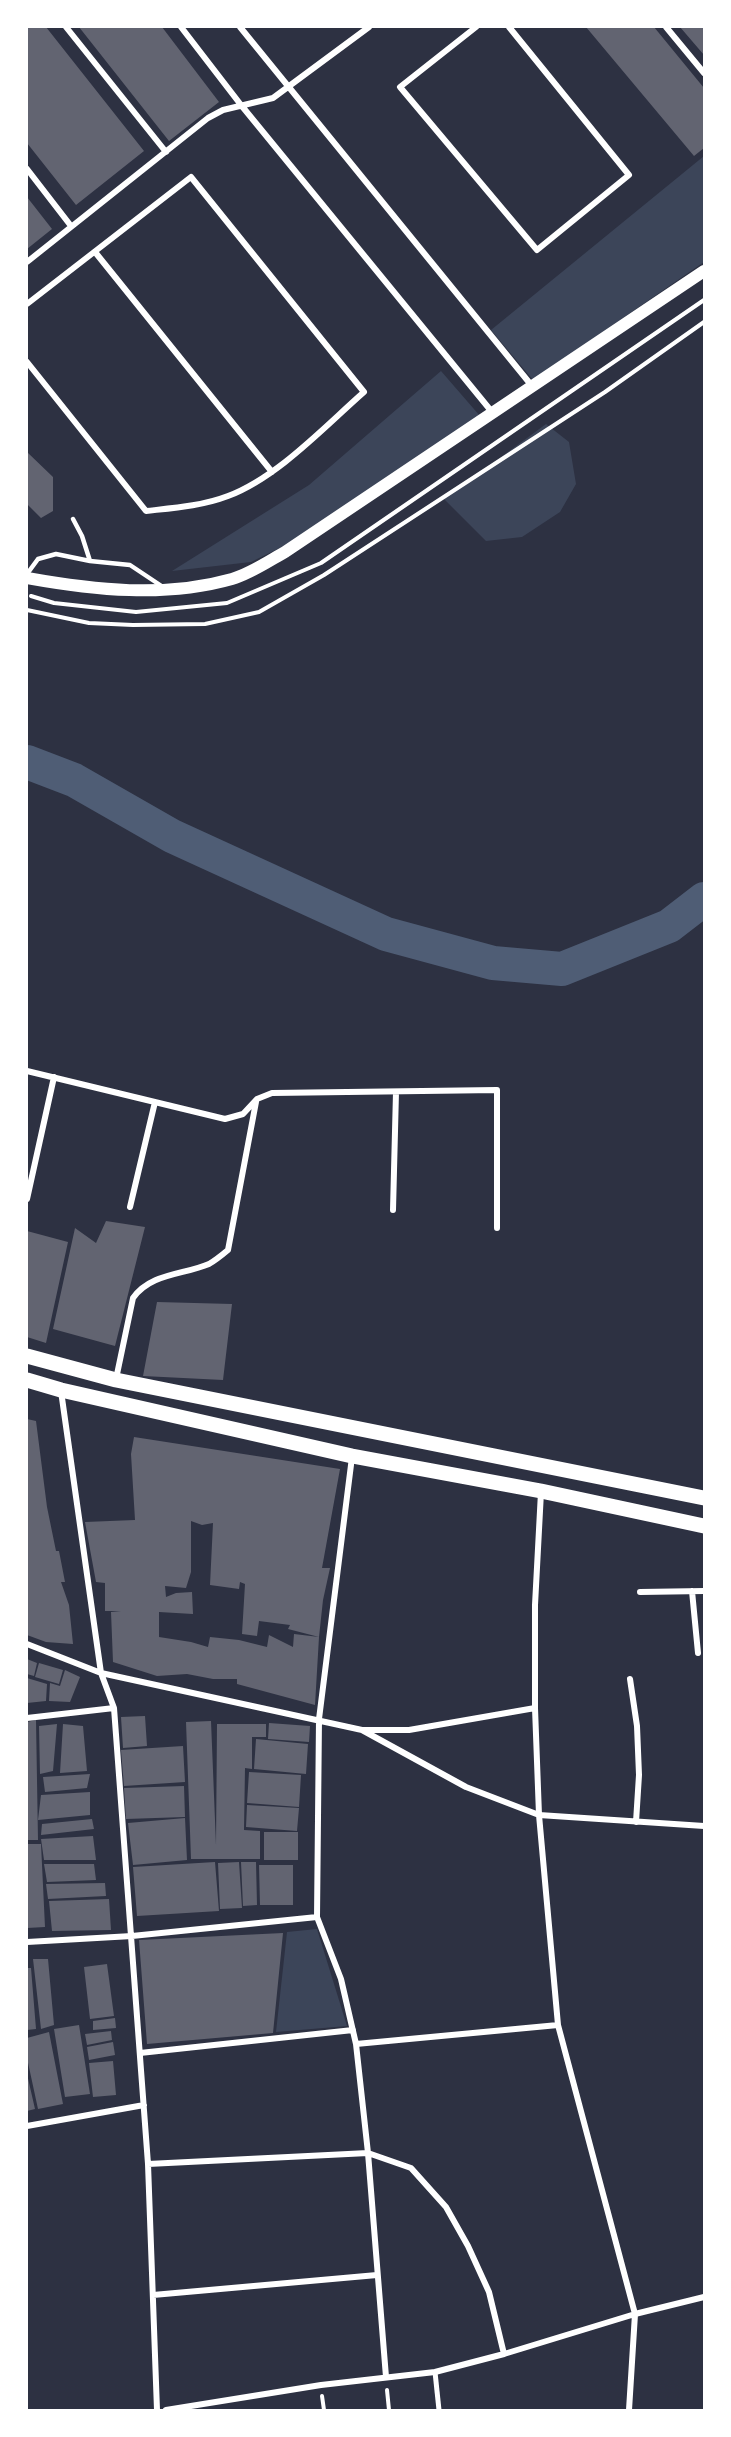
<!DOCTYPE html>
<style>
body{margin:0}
#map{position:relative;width:731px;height:2437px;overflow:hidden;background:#2d3142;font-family:"Nunito Sans",sans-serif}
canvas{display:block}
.frame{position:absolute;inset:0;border:28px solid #fff;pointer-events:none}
</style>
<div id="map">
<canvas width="731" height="2437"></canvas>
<div class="frame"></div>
</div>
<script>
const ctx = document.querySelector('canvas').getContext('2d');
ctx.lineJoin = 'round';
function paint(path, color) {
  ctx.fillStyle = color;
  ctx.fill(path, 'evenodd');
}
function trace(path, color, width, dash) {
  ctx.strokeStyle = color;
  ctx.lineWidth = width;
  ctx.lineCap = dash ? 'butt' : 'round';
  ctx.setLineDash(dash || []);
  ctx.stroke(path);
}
const green = new Path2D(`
 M704 156V262L533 380 491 330Z
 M441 371 480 416 302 537 251 562 172 571 309 485Z
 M546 424 569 442 576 484 560 512 522 537 486 541 444 499Z
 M317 1929 347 2026 276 2032 287 1932Z`);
const river = new Path2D(`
 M27 762 74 780 172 836 386 934 493 963 562 969 669 926 704 899`);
const building = new Path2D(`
 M27 27H46L144 151 76 205 27 143Z
 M79 27H162L219 102 169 141Z
 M586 27H654L704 88V148L694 156Z
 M680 27H704V55Z
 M27 197 52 229 27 249Z
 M27 452 53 477V511L41 518 27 504Z
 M106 1221 145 1227 115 1346 53 1329 75 1228 96 1243Z
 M27 1231 68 1242 46 1343 27 1337Z
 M157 1302 232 1304 223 1380 143 1376Z
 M27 1419 36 1421 47 1507 56 1551H59L65 1582H61L69 1605 73 1644 46 1642 27 1635Z
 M134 1437 340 1469 322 1568H330L323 1600 319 1637 288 1629 290 1625 259 1621 257 1636 242 1634 245 1584 240 1582 239 1589 210 1585 213 1523 202 1525 191 1521V1572L186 1588 165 1586 166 1597 176 1593 192 1592 193 1614 159 1612V1637L191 1642 208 1647 210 1637 239 1640 267 1647 269 1635 293 1647 294 1634 319 1637 315 1705 237 1684V1679H213L187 1674 157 1676 113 1662 111 1612 121 1611H105V1583L96 1582 85 1522 135 1520 131 1454Z
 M27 1659 37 1663 34 1676 27 1674Z
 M39 1663 63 1670 59 1684 35 1677Z
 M65 1670 80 1677 70 1702 49 1701 50 1683 60 1686Z
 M27 1678 47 1684 46 1701 27 1703Z
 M145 1716 147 1746 123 1748 121 1717Z
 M36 1720 38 1840H27V1722Z
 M211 1721 216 1845 217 1724H266V1737H252V1769L245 1768 244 1830 260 1831V1859H191L186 1722Z
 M269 1723 310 1726 309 1742 268 1739Z
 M57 1724 53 1771 40 1774 39 1726Z
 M63 1724 83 1726 87 1771 60 1773Z
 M256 1739 308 1744 306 1774 254 1769Z
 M183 1746 185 1782 124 1786 121 1750Z
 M249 1772 301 1775 299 1807 247 1803Z
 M90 1774 87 1788 45 1792 43 1777Z
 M184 1786 185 1817 126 1819 124 1788Z
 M90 1792V1815L38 1820 41 1795Z
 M247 1805 299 1808 297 1831 246 1827Z
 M185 1818 187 1860 133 1865 128 1823Z
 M92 1819 94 1829 41 1835 42 1824Z
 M264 1832H298V1860H264Z
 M93 1836 96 1860H44L41 1839Z
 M27 1844H41L45 1927 27 1928Z
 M215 1862 219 1911 137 1916 133 1867Z
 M239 1862 242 1908 220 1909 218 1863Z
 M241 1862H256L257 1905 243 1906Z
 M44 1864H94L96 1880 47 1882Z
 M259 1865H293V1905H260Z
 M105 1883 106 1896 48 1899 46 1884Z
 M109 1899 111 1930 52 1931 49 1901Z
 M283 1933 273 2033 147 2044 139 1940Z
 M33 1959H48L54 2025 41 2029Z
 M107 1964 114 2016 90 2019 84 1967Z
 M27 1968H31L36 2029 27 2030Z
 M115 2018 116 2028 93 2030V2021Z
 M79 2025 90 2094 65 2097 54 2029Z
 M111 2031 112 2040 87 2045 85 2034Z
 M49 2032 63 2104 38 2109 27 2058V2038Z
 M113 2042 115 2055 89 2060 87 2047Z
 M113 2061 116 2095 93 2097 89 2063Z
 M27 2074 35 2109 27 2111Z`);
const path = new Path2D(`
 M31 596 54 603 136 612 227 603 321 563 704 300
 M27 610 89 623 133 625 205 624 259 612 324 575 605 392 704 322
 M387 2390 389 2410
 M322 2396 324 2410`);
const service = new Path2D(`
 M73 519 82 536 90 561
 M27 574 38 559 56 554 90 561 130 565 163 587`);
const pedestrian = new Path2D(`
 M435 2372 439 2410`);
const minor = new Path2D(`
 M66 27 166 152
 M181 27 241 105 492 412
 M240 27 532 386
 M476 27 400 87 537 250 629 175 509 27
 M666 27 704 73
 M27 169 71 226
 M95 252 272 472
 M27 262 208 118 223 110 273 98 369 27
 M27 304 191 177 364 392C324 427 278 477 228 496 202 506 173 508 146 511L27 362
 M27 1071 225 1119 243 1114 257 1099 272 1093 497 1090V1228
 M27 1199 54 1077
 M130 1207 155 1102
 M393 1210 396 1092
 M116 1379 133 1298C151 1273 183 1275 209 1264 216 1260 222 1255 228 1250L256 1102
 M61 1391 101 1673 114 1708 148 2164 157 2410
 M352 1457 319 1719 317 1917 341 1979 356 2044 368 2153 386 2377
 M541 1492 535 1605V1708L539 1815 558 2025 635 2314 629 2410
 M692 1591 698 1653
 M640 1592 704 1591
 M27 1644 101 1673 362 1730 466 1787 539 1815 704 1826
 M630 1679 637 1726 639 1775 636 1822
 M27 1718 114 1708
 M363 1730H409L535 1708
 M27 1942 132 1936 317 1917
 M356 2044 558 2025
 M140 2053 353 2030
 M27 2126 144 2105
 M148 2164 368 2153 411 2168 446 2207 468 2246 489 2292 504 2354
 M153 2295 377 2275
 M166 2410 321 2385 435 2372 504 2354 635 2314 704 2297`);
const secondary = new Path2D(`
 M27 578C94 590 165 598 232 579 250 574 269 561 285 552L704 271`);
const primary = new Path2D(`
 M27 1356 116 1380 704 1498
 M27 1380 61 1390 352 1456 541 1491 704 1526`);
paint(green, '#3c4559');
trace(river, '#4f5d75', 34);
paint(building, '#626471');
trace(path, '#fff', 4);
trace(service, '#fff', 4.5);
trace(pedestrian, '#fff', 5);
trace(minor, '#fff', 6);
trace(secondary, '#fff', 12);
trace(primary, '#fff', 15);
</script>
